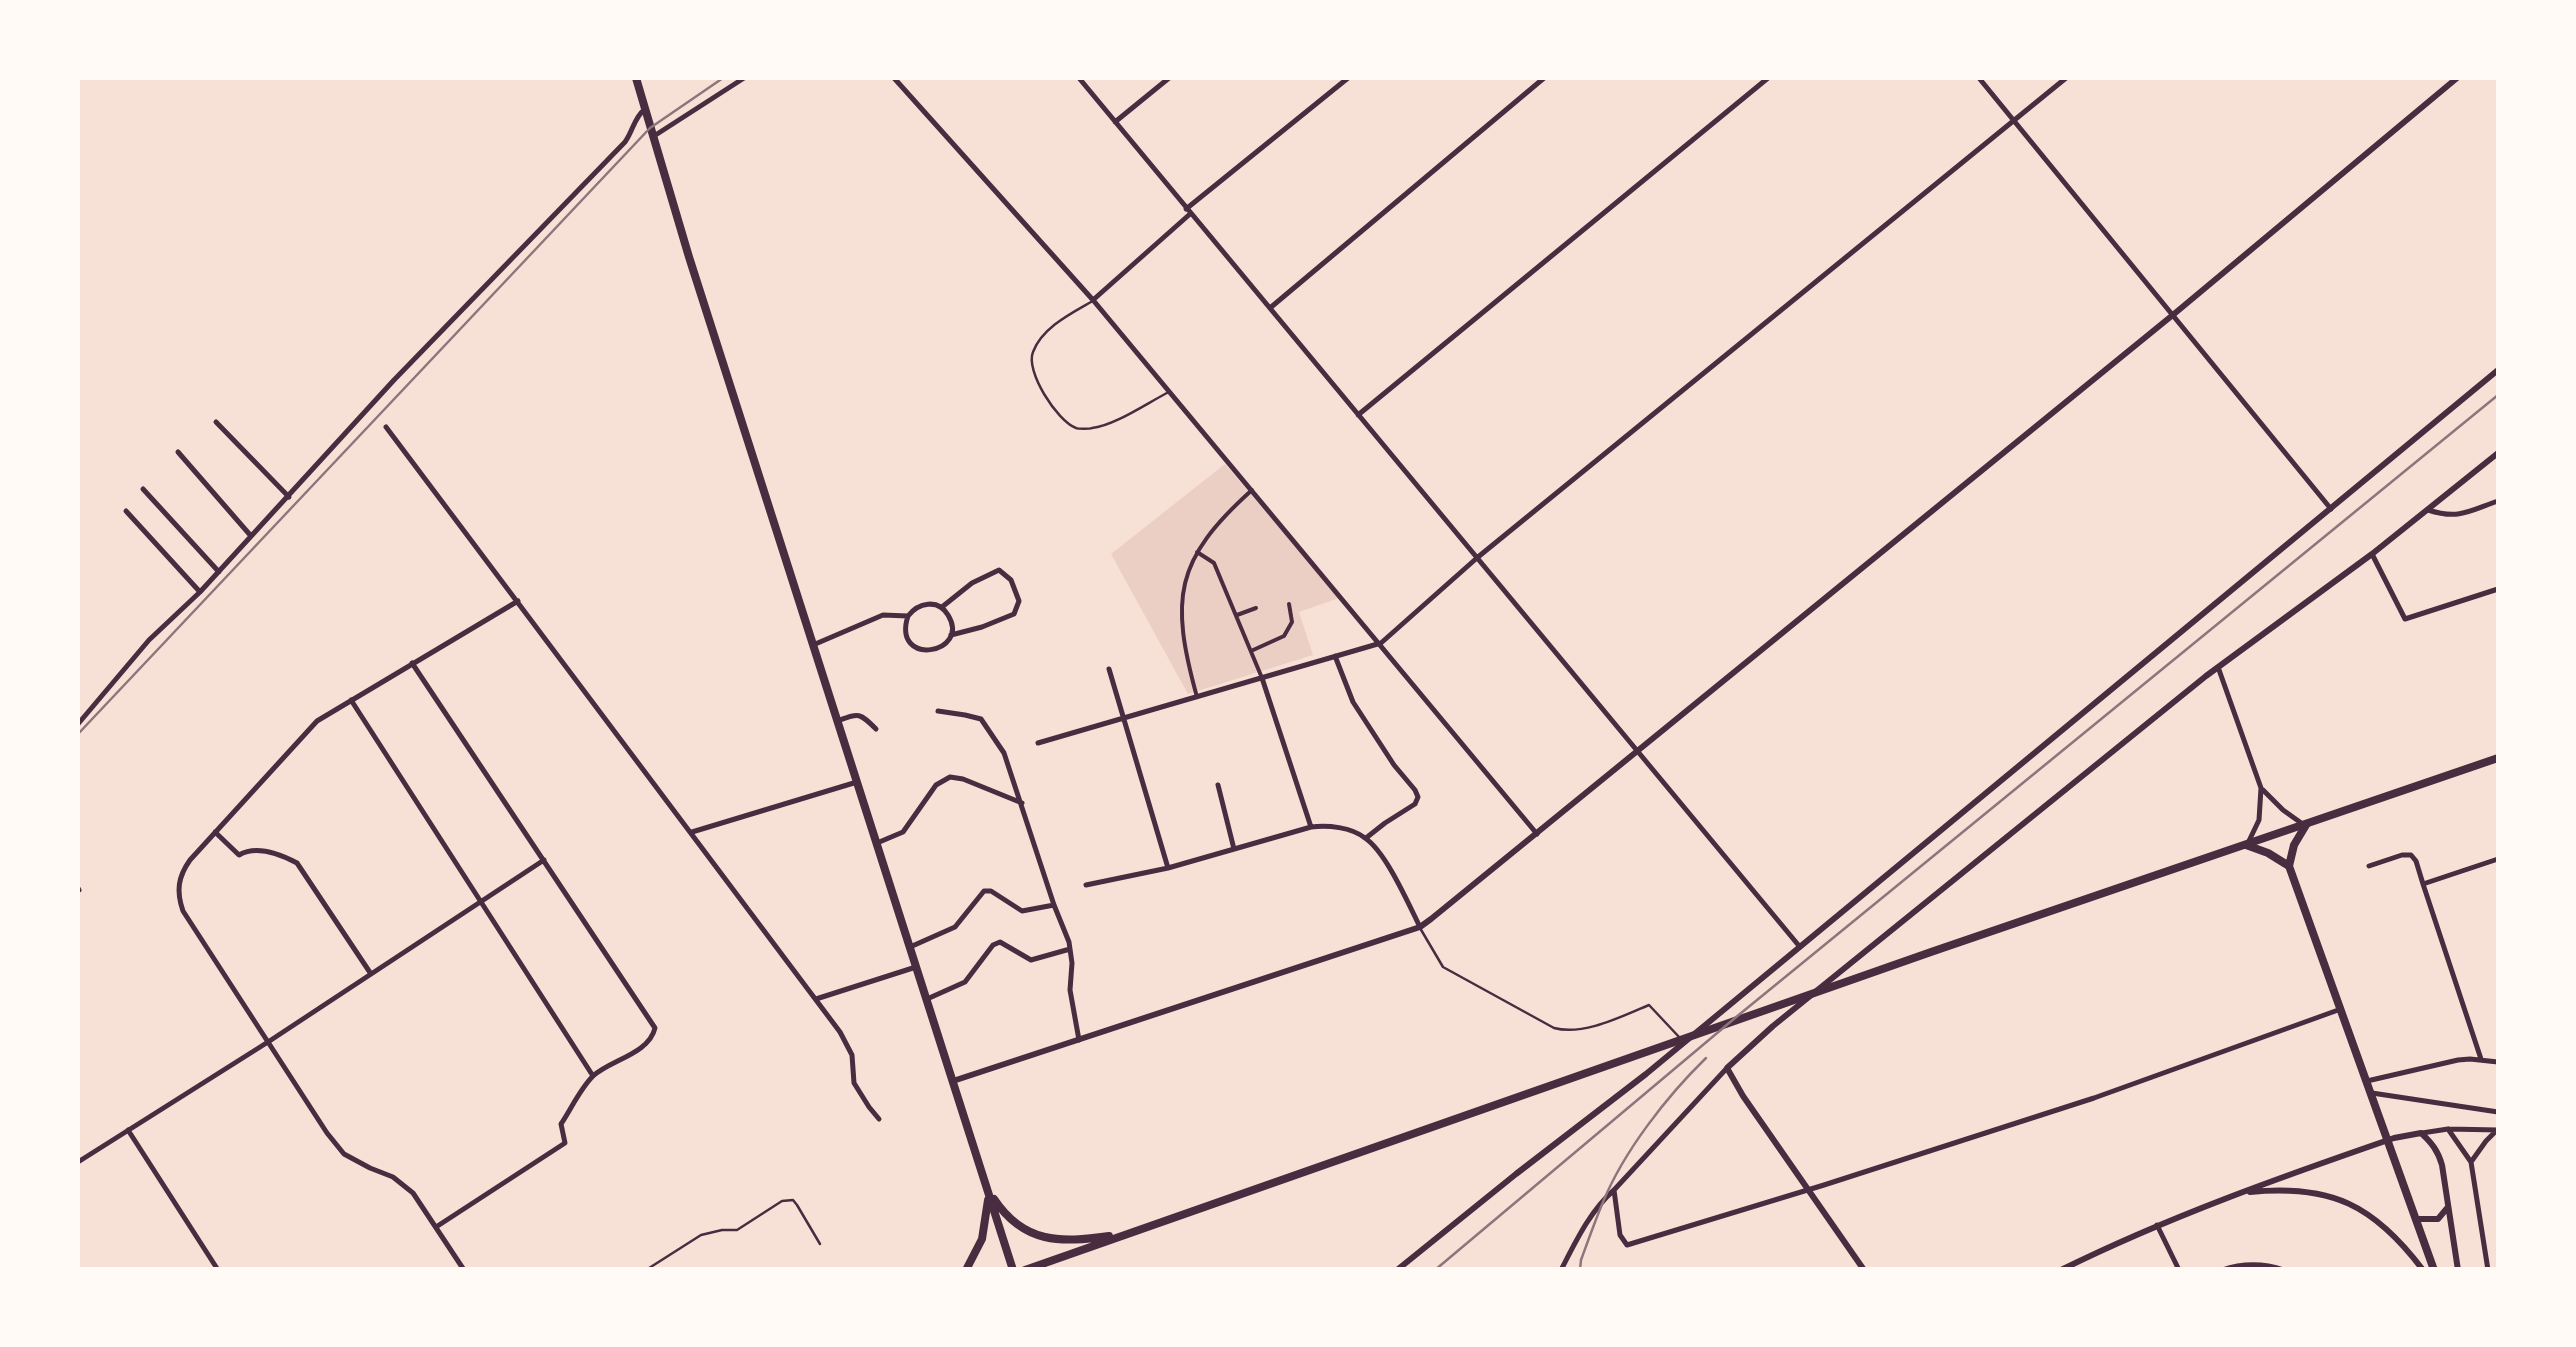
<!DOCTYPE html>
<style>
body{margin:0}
#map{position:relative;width:2576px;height:1347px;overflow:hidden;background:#f7e1d7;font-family:"Sofia Sans Condensed",sans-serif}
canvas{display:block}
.frame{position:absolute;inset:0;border:80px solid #fffaf5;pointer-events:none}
</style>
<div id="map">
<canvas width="2576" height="1347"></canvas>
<div class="frame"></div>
</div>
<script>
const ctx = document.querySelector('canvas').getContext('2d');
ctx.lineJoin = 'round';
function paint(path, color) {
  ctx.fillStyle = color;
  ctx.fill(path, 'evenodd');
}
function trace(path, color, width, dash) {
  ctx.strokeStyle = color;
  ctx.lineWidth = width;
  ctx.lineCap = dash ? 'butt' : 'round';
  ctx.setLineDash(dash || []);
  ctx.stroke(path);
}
const green = new Path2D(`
 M1225 464 1339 598 1299 612 1313 655 1188 694 1111 554Z`);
const service = new Path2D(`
 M1091 302C1070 314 1042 328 1033 352 1025 371 1057 421 1076 428 1078 429 1090 429 1092 428 1114 426 1147 403 1169 392
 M1420 928 1443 967 1554 1028C1584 1036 1622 1016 1649 1005L1680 1038
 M646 1270 701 1235 722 1230H737L782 1201 793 1200 797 1205 820 1244`);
const pedestrian = new Path2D(`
 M1197 552 1214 563 1262 678
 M1237 615 1256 608
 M1251 651 1284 636 1292 622 1289 604
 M1197 697C1170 599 1174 560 1252 490`);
const minor = new Path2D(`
 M894 78 1093 300 1537 834
 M1079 78 1800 947
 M1979 78 2331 509
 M1115 122 1169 78
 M654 136 744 78
 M1186 209 1348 78
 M1093 300 1190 214
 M1270 308 1544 78
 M1358 415 1768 78
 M216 422 289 497
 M386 427 840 1032 852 1055 854 1083 869 1107 879 1119
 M178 452 251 536
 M143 489 219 572
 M2428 510C2459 520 2469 511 2498 501
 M126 511 200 592
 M2372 554 2405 619 2498 589
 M942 607 972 583 999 570 1011 580 1019 601 1014 614 982 627 951 635
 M813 645 883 615 908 616C918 603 938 598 948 615 972 654 891 668 908 616
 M1335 656 1353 702 1394 765 1415 790 1418 797 1415 804 1385 823 1366 838
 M412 663 655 1028C649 1054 610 1060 593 1076 580 1089 571 1109 561 1124L565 1143 436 1227
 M2218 667 2261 788 2259 820 2248 843
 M1109 669 1168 868
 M1262 678 1311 827
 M351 700 593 1076
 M938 711 965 715 981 719 1004 753 1054 905 1069 942 1072 963 1070 990 1079 1040
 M837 721C859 713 859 712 876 729
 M78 724 149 640 200 592 394 380 625 142C633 131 634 118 644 110
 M1038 743 1381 643 1478 557 2066 78
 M1218 785 1234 849
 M2263 790 2283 810 2304 825
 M215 832 239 855C256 845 280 854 297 863L371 974
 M692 832 857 782
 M877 843 903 832 936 785 950 777 963 779 1022 803
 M2369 866 2402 855H2411L2416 861 2423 884
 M1086 885 1168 868 1311 827C1328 825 1351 827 1365 838 1386 852 1408 903 1420 927
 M78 888 79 890
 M910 947 955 927 984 891H991L1022 911 1054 905
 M816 999 916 967
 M927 999 965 982 993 945 1000 942 1031 960 1070 949
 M2481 1059 2423 884 2498 859
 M1727 1068 1614 1190 1620 1235 1627 1245 1824 1185 2094 1098 2341 1009
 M2367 1081 2458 1060 2470 1059 2498 1062
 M2372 1093 2498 1112
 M2448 1129 2471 1162 2488 1270
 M128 1130 218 1270
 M2422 1133 2448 1129 2498 1130
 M78 1162 268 1042 544 860
 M2471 1162 2486 1141 2497 1130
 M2157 1225 2179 1270
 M464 1270 413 1193 393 1177 370 1168 344 1154 327 1133 183 911C176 891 178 877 190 860L317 721 518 601
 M1561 1270C1576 1241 1590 1211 1614 1190
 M2222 1270C2243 1263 2263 1263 2284 1270`);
const tertiary = new Path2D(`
 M953 1081 1420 927 1431 919 2174 314 2457 78
 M2250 1192C2331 1184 2374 1205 2423 1270
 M2415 1219H2438L2448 1207
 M1397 1270 1516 1174 1646 1074 2498 370
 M1864 1270 1743 1096 1727 1068 1773 1026 2206 676 2372 554 2498 453
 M2061 1270C2168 1217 2281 1177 2394 1138L2421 1133C2432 1143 2438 1151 2442 1165L2458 1270`);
const secondary = new Path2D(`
 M2246 845 2268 853 2289 866
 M2289 866 2434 1270
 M2289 866 2294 845 2306 825`);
const primary = new Path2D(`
 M636 78 689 257 1013 1270
 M994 1199C1024 1244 1061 1243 1109 1236
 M966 1270 982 1239 988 1200
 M1025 1270 1931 952 2498 758`);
const rail = new Path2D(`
 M78 734 650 128 723 78
 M1435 1270 1735 1018 2498 395
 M1580 1270 1581 1260C1588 1241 1595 1221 1603 1202 1624 1151 1667 1096 1706 1058`);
paint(green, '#ebcfc5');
trace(service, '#4a2c40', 2.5);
trace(pedestrian, '#4a2c40', 4);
trace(minor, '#4a2c40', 5);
trace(tertiary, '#4a2c40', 6);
trace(secondary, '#4a2c40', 8);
trace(primary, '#4a2c40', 8);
trace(rail, '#8f747c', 2.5);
</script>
